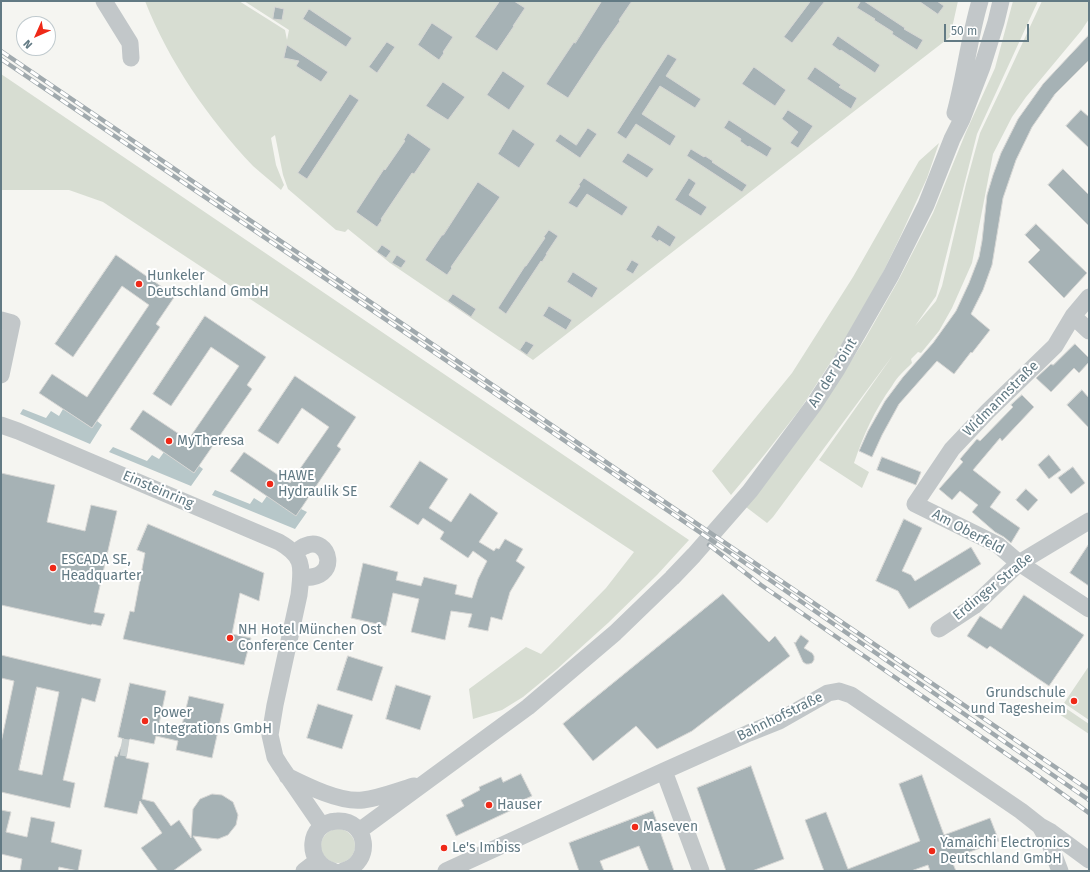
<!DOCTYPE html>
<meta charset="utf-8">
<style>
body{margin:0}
#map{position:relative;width:1090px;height:872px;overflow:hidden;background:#f5f5f1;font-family:"Fira Sans",sans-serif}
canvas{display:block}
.frame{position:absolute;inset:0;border:2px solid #627a84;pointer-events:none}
.north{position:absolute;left:16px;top:16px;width:40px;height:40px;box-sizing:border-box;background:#fff;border:1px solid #c0cace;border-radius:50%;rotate:225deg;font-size:11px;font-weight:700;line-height:16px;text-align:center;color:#627a84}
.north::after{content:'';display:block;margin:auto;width:14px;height:18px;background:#ef2918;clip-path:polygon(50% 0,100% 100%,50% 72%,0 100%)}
.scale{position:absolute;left:944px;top:24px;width:85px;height:18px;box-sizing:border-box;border:2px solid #627a84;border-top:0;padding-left:5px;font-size:12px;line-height:14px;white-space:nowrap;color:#627a84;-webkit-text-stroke:3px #fff;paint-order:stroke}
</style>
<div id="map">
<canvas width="1090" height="872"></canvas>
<div class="frame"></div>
<div class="north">N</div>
<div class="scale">50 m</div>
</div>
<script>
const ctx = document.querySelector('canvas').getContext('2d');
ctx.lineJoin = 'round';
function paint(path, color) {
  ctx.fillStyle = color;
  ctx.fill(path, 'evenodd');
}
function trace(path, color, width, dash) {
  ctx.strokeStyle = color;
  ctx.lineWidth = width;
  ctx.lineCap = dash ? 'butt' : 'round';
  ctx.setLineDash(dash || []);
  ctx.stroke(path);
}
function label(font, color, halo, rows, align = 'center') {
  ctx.font = font + ' "Fira Sans",sans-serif';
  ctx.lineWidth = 4;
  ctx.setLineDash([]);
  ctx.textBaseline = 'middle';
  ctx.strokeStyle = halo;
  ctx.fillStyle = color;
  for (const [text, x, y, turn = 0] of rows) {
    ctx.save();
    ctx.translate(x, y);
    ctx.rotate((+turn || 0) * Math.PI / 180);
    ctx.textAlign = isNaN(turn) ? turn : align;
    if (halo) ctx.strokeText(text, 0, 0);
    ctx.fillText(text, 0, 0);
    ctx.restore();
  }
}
const green = new Path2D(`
 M145 1H239L285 30 287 40 289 30 244 1H958L950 37 533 360 390 263 348 229 345 232 336 230 288 189 283 175 275 135 271 138 276 165 284 185 281 190C272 182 262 174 253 166 208 118 169 62 145 1Z
 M1013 1H1038L977 134 936 296 915 326 936 301 942 286 966 184 980 133 1002 87 1042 1H1089V19L1081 31 1026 97 1012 117 993 154 972 263 952 308 939 331 921 353 918 352 911 359 912 363C905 370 897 377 892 386 875 409 863 436 854 463L869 472 862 488 819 460 893 355 773 517 767 523 746 507 827 399 865 339 898 281 933 213 966 132 995 68Z
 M1 74 689 540 657 575 608 623 557 669 523 697 502 710 473 719 469 689 526 647 541 654 606 588 634 552 103 202 69 190H1Z
 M939 143 927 178 901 235 874 291 834 357 801 408 765 454 731 495 712 471 792 373 853 277 919 161Z
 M1089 666V720L1064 703Z
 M1064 707 1089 724V734L1059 714Z
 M321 846a17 17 0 1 1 34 0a17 17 0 1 1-34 0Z`);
const water = new Path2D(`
 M23 409 46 418 51 411 59 416 63 409 92 428 97 421 102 425 90 444 20 414Z
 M113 447 147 461 152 455 159 459 164 452 194 473 199 466 203 469 191 486 109 452Z
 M215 490 250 504 254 498 262 503 267 496 296 515 301 509 307 512 295 529 212 495Z`);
const building = new Path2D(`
 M500 1H514L525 8 513 26H514L497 51 475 37Z
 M602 1H632L619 20 620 21 603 45 568 98 546 84 574 42 575 43Z
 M811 1H825L792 43 784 37Z
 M861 1H864L905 28 904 29 923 40 917 50 892 34 893 32 874 20 875 19 857 8Z
 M919 1H937L944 6 938 14Z
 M275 7 284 9 282 20 273 19Z
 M309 9 352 38 346 47 303 19Z
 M432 23 453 37 443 52 444 53 439 60 418 45Z
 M1089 35V60L1055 94 1032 127 1016 160 1003 198 992 265 983 290 971 314 990 330 972 353 971 352 954 374 937 361 929 370 899 404 882 435 872 457 859 451 868 431 885 401 903 377 933 343 956 311 969 283 979 257 982 241 987 195 993 175 1001 153 1018 119 1043 84Z
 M838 36 880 65 875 73 841 50 840 51 832 45Z
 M387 42 395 47 377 73 369 67Z
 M287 45 328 72 321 82 296 66 299 61 284 58Z
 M668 54 677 59 666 76 701 99 695 108 660 86 642 114 676 136 670 146 636 124 626 139 617 133Z
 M754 67 786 90 775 106 742 84Z
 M815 67 841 85 839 87 857 98 851 109 807 79Z
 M503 71 525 86 509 110 487 95Z
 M443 82 465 97 448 120 426 106Z
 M350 94 359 100 307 179 298 173Z
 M788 110 813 126 798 148 790 143 798 132 782 119Z
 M1081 110 1089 117V148L1066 126Z
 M729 120 772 148 767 157 749 146 748 147 740 141 741 139 724 128Z
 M588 128 597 134 580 158 555 141 560 134 576 145Z
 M513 129 535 144 519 168 498 154Z
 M408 133 431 149 414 174 412 173 381 219 382 220 377 227 356 212 384 169 385 170 405 141 404 140Z
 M691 149 704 157 705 156 713 161 712 162 747 185 742 192 687 156Z
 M628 153 654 169 647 178 622 162Z
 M1063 169 1089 195V226L1048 185Z
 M584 178 628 207 622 216 587 194 577 208 568 203 580 186 579 185Z
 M689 178 696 183 689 195 707 207 701 216 675 200Z
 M478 182 500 197 451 267 452 268 447 275 425 260 442 235H443Z
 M1036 224 1087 273 1064 298 1028 262 1040 250 1025 235Z
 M658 225 676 237 670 247 659 240 658 242 651 237Z
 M549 230 558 236 546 254H547L542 262 541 261 506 314 498 308 525 266H526L545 238 544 237Z
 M382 245 391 251 386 258 377 252Z
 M116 255 175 296 156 324 160 327 92 428 39 393 52 374 87 397 149 305 122 286 73 357 55 344Z
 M397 255 406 261 401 268 392 263Z
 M632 260 639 264 633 274 626 270Z
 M573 272 598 288 592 298 567 282Z
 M453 294 476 309 471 317 448 301Z
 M549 306 572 320 566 330 543 316Z
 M205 316 266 357 247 385 252 389 194 473 130 429 143 410 188 440 239 366 211 347 171 406 153 394Z
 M526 341 534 345 527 355 520 350Z
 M1075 344 1089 358V362L1079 373 1074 368 1051 392 1036 378 1051 364 1053 365Z
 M295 376 356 417 337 446 341 449 296 516 230 471 244 452 290 483 329 427 302 408 278 444 258 431Z
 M1082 390 1089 398V428L1067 405Z
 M1022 395 1034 407 1002 441 1000 438 973 470 1001 492 990 507 1020 528 1011 543 1004 537 995 532 972 512 978 505 960 491 952 500 939 489 963 462 960 459 977 439 980 441 1013 407 1011 405Z
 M1049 455 1061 470 1049 479 1038 465Z
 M882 457 921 472 916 485 877 470Z
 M420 461 448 479 429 508 451 522 470 493 498 513 479 542 494 551 496 548 499 549 505 539 523 549 516 561 525 567 510 592 502 620 491 617 488 631 468 627 472 614 451 611 445 640 411 632 419 599 393 593 386 626 351 618 363 563 398 572 396 580 421 586 424 577 457 585 455 594 472 598 478 579 487 561 473 551 468 558 440 539 444 532 423 518 418 525 390 507Z
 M1073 467 1085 483 1071 494 1058 478Z
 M1 473 55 485 47 522 85 531 91 505 117 511 94 612 105 614 101 626 92 624 91 625 1 605Z
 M1026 489 1038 500 1028 511 1016 500Z
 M904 519 922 528 902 571 911 575 915 581 971 547 981 564 909 609 898 591 876 581Z
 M148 524 264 573 259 601 240 593 232 634 251 638 244 665 123 639 130 611 134 612 145 553 137 550Z
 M1089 544V586L1070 573Z
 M723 594 769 642 775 636 790 656 692 731 657 749 636 726 593 761 563 724Z
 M1024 595 1084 635 1049 686 990 646 987 649 967 636 980 616 1001 629Z
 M801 635 809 641 804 648 812 653 814 656V660L812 663 809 664H806L803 662 794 642 795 643Z
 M1 655 101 679 95 702 82 698 63 780 75 783 70 808 1 792V743L14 681 1 678ZM37 687 59 692 42 775 19 770Z
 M348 656 383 667 372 701 337 690Z
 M130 683 166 691 159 724 181 729 189 696 224 704 212 758 176 750 178 741 156 736 154 744 130 739 129 740 126 758 149 763 142 799 154 802 171 826 179 820 191 838 193 809 200 799 212 794 222 795 233 802 238 815 236 825 228 835 218 839 193 836 202 850 173 871H158L141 848 162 833 140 801 137 814 104 807 115 756 117 757 124 739 118 737Z
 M396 685 431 696 420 730 386 719Z
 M318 704 353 715 342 749 307 738Z
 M751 766 784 859 752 871H726L697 788Z
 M521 774 532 796 514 804 516 808 456 836 446 815 464 806 461 800 480 790 479 787 501 777 503 782Z
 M922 775 944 835 990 818 999 841 951 859 956 871H930L928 865 911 871H824L805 820 826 812 848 869 920 841 899 784Z
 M1 810 11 812 6 832 27 837 31 817 55 822 51 842 82 850 78 871 59 867 58 871H20L22 859 1 854Z
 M653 811 674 871H649L639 846 600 861 604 871H579L569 843Z`);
const minorTunnel = new Path2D(`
 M121 747 128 748`);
const minor = new Path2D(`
 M104 1 130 43 131 58
 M955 113C965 76 969 38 980 1
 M1089 297 1073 316 1055 346 988 411 952 449 915 504 998 545 1019 563 1089 609
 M1073 316 1089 331
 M1 320 12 323 1 375
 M1 425 18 431 279 542C305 557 302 567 299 595L275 705 270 735 275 757 280 765 322 826
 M295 553C298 551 301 547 305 546 330 534 342 582 301 577
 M939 629 974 606 1019 563 1089 521
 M664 771 701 871
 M287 776C307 786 341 803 363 800 380 798 397 791 414 786
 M1040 826 1049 842 1060 871
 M359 831 528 707 615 633 672 578 694 555 750 491 813 406 837 369 891 275 926 205 952 139 962 119 982 67 996 22 1001 1
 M304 871 317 861
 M333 871C304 863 307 822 337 821 368 819 374 863 343 871
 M446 871 664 771 749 733 779 721 828 693 839 691 851 695 1021 811 1040 826 1051 832 1089 860`);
const rail = new Path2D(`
 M1 51 1089 790
 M1 59 751 567 1089 800
 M709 545 761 585 1031 771 1089 813`);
const markers = [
 [139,284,4,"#ef2918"],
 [169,441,4,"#ef2918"],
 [270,484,4,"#ef2918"],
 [53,568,4,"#ef2918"],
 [230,638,4,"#ef2918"],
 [1074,701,4,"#ef2918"],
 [145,721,4,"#ef2918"],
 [489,805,4,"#ef2918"],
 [635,827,4,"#ef2918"],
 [444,848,4,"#ef2918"],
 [932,851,4,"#ef2918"]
];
const poiNames = [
 ["Hunkeler",147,276],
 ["Deutschland GmbH",147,292],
 ["MyTheresa",177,441],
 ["HAWE",278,476],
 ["Hydraulik SE",278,492],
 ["ESCADA SE,",61,560],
 ["Headquarter",61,576],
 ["NH Hotel München Ost",238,630],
 ["Conference Center",238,646],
 ["Grundschule",1066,693,"right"],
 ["und Tagesheim",1066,709,"right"],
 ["Power",153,713],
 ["Integrations GmbH",153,729],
 ["Hauser",497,805],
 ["Maseven",643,827],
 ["Yamaichi Electronics",940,843],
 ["Deutschland GmbH",940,859],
 ["Le's Imbiss",452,848]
];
const streetNames = [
 ["An der Point",833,373,-58],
 ["Widmannstraße",1001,399,-45],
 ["Einsteinring",158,490,23],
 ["Am Oberfeld",968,532,28],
 ["Erdinger Straße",993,587,-39],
 ["Bahnhofstraße",780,717,-26]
];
paint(green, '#d7ddd2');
paint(water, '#b7c7c9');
paint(building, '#a6b2b5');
trace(building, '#d6d6d4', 1);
trace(minorTunnel, '#c9d0d0', 17, [17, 8]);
trace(minor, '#c2c7c9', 17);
trace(rail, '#a0a9ad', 4.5);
trace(rail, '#fff', 3, [9]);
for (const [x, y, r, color] of markers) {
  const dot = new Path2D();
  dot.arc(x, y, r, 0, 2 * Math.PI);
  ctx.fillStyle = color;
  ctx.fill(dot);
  trace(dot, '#fff', 1.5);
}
label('14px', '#627a84', '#fff', poiNames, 'left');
label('14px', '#627a84', '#fff', streetNames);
</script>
